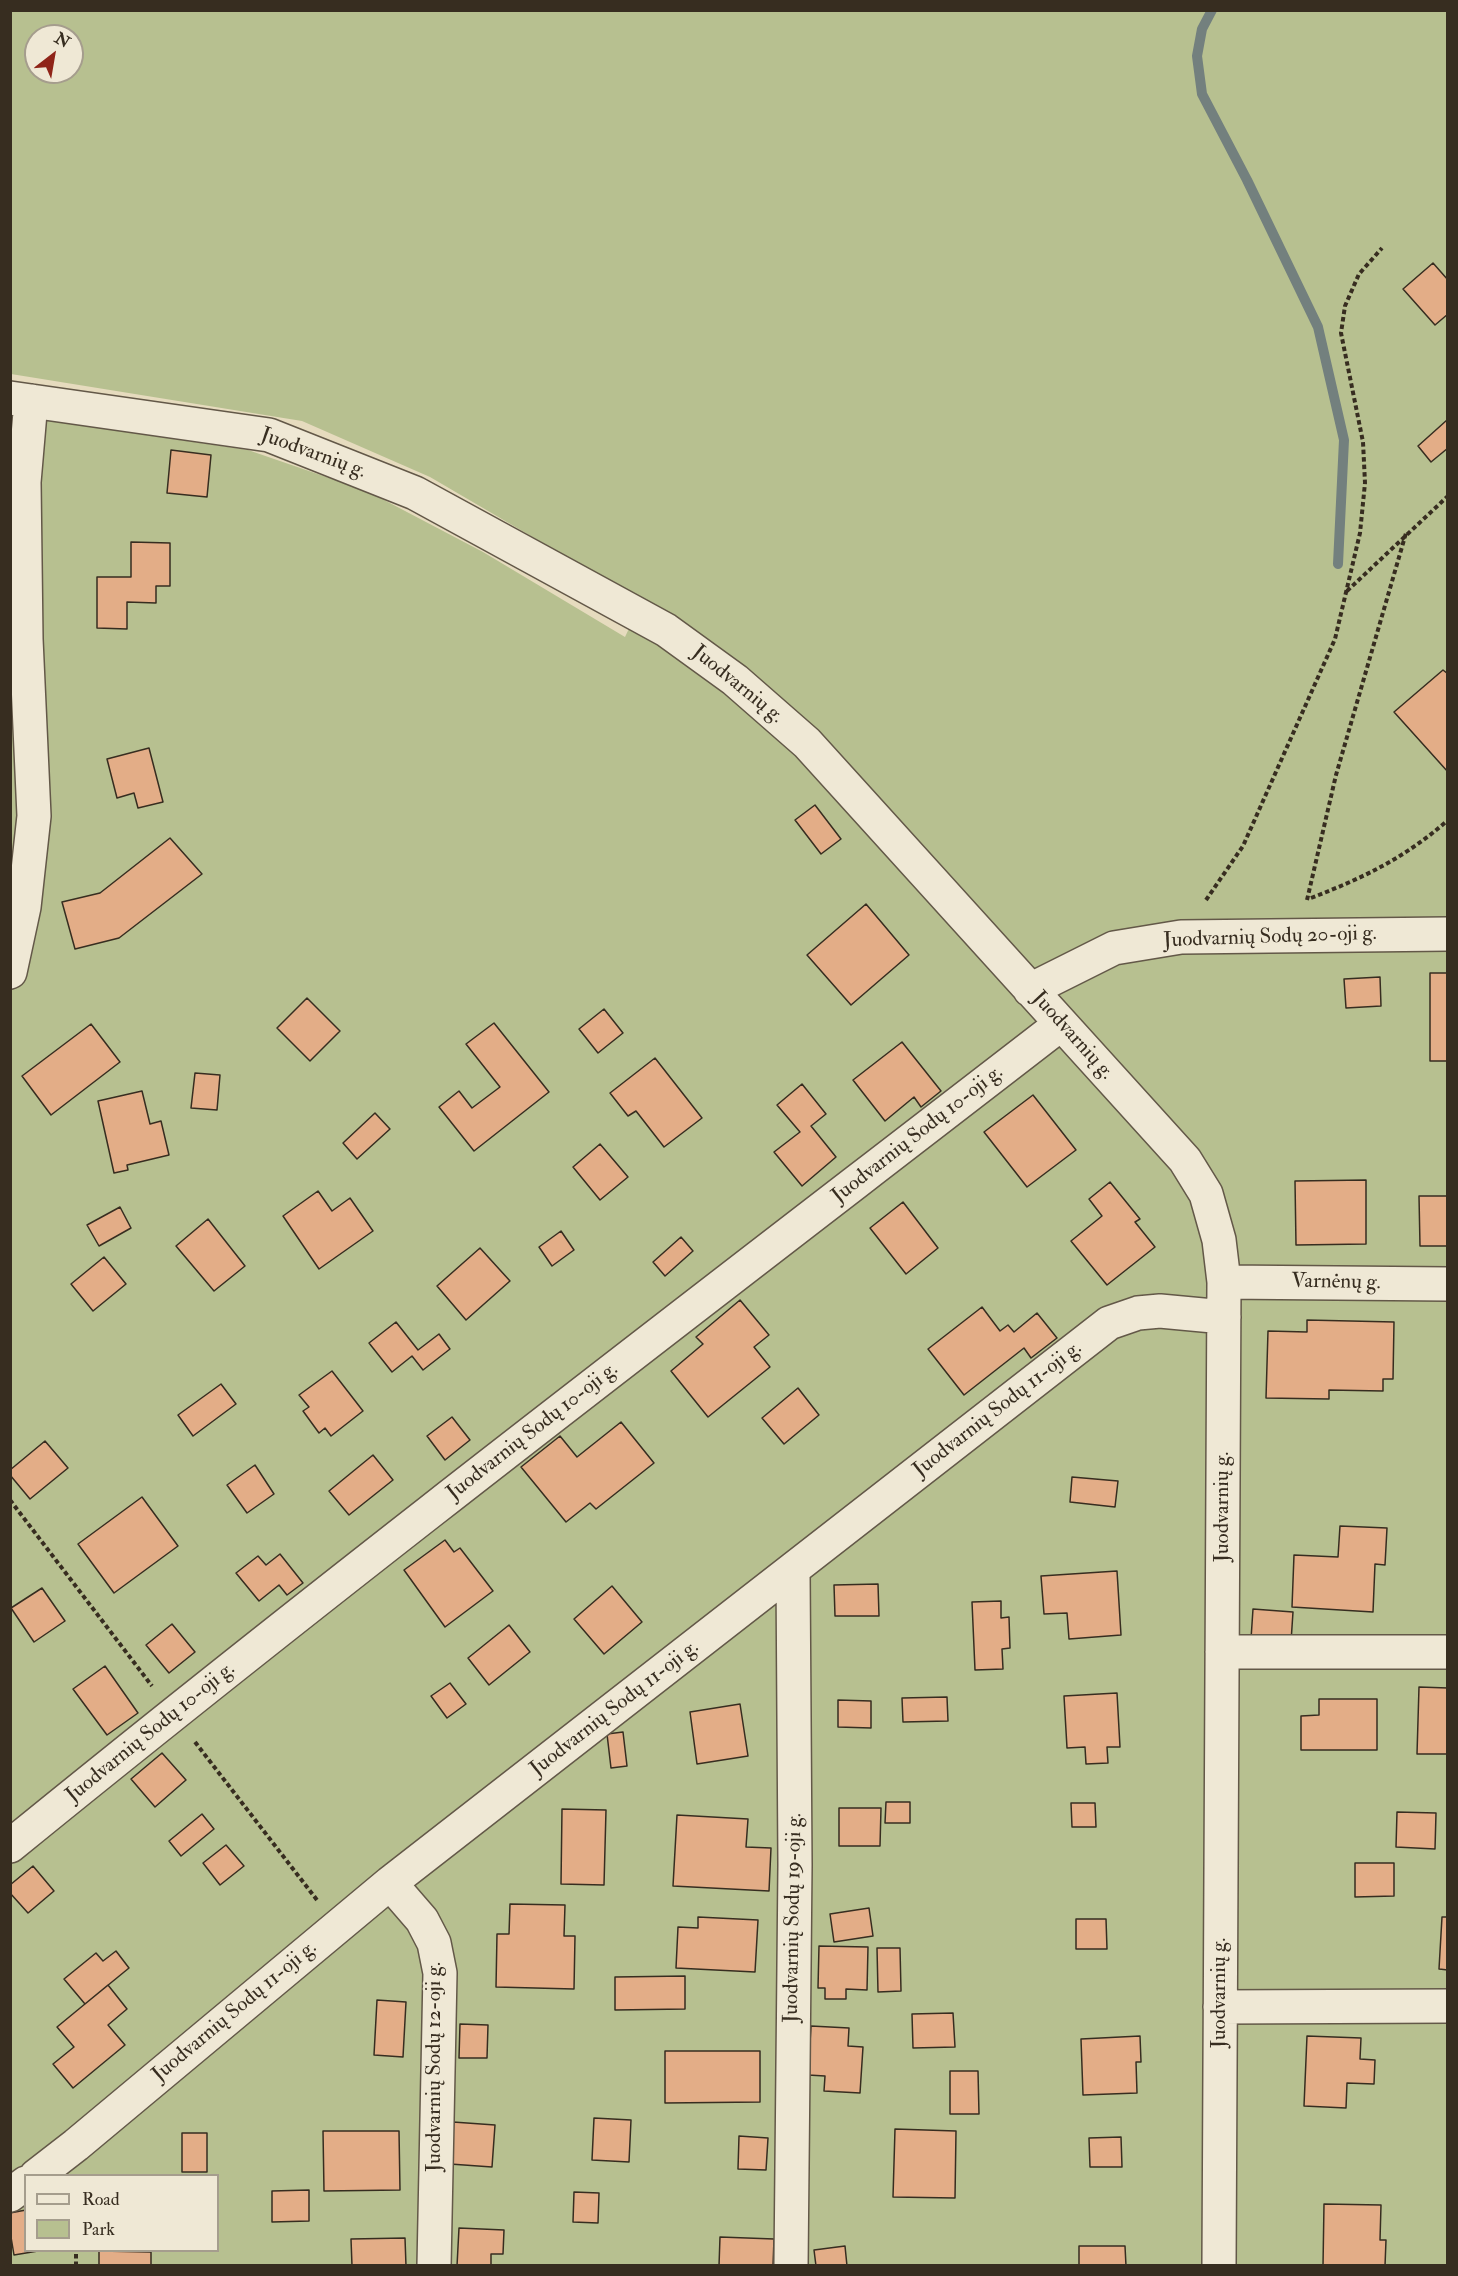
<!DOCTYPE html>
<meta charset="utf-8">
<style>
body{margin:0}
#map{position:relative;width:1458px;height:2276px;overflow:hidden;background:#e6dbbe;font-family:"IM FELL Double Pica",serif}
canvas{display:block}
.frame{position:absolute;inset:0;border:12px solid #372d20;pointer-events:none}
.legend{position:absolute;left:24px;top:2174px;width:195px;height:78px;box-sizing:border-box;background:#efe8d5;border:2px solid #a59d8d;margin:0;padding:8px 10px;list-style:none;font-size:18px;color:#372d20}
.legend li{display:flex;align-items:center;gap:12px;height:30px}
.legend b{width:30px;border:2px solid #a59d8d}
.north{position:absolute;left:24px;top:24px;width:60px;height:60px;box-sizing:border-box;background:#efe8d5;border:2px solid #a59d8d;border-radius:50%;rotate:31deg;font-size:16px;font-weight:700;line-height:24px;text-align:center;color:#372d20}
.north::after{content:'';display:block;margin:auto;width:21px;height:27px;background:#8f2418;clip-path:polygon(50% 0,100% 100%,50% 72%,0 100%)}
</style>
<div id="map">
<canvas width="1458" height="2276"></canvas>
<div class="frame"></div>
<ul class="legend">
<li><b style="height:8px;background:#efe8d5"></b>Road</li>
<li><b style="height:16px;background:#b7c090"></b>Park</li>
</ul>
<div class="north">N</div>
</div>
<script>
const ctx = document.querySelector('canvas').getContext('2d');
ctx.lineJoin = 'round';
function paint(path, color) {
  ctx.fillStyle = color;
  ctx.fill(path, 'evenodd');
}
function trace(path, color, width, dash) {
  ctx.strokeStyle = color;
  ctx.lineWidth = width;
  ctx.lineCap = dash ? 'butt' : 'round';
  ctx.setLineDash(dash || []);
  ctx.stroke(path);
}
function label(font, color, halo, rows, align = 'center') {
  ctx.font = font + ' "IM FELL Double Pica",serif';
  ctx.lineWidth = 4.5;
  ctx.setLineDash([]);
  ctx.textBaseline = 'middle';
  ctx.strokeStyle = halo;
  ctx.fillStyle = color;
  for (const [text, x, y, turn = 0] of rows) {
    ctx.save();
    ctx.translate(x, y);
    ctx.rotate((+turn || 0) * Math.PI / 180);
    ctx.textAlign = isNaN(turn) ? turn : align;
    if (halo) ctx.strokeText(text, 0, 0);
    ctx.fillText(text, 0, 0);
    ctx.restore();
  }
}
const green = new Path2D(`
 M11 11H1447V2265L11 2266V415L248 450 367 491 483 552 625 637 642 601 430 477 302 421 11 374ZM36 36H72V72H36ZM26 2176H218V2250H26Z`);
const stream = new Path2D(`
 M1212 10 1202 29 1197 56 1202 94 1247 180 1318 327 1344 440 1338 564`);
const building = new Path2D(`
 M1433 263 1448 280V314L1435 325 1403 289Z
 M1447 420 1448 448 1431 462 1418 446Z
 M171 450 211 455 207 497 167 493Z
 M131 542 170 543V586H156V603L127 602V629L97 628V577H131Z
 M1443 670 1448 674V772L1394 712Z
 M149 748 163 802 138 808 134 793 117 798 107 759Z
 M815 805 841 839 821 854 795 820Z
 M170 838 202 874 119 938 75 949 62 902 100 893Z
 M866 904 909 955 851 1005 807 955Z
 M1430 973H1448V1061H1430Z
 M1380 977 1381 1006 1346 1008 1344 979Z
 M307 998 340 1031 310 1061 277 1028Z
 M604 1009 623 1033 598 1053 579 1029Z
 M494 1023 549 1092 474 1151 439 1107 459 1091 472 1108 500 1087 466 1044Z
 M91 1024 120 1062 51 1115 22 1076Z
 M902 1042 941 1091 921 1107 914 1097 885 1121 853 1080Z
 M655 1058 702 1118 664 1147 636 1111 628 1116 610 1093Z
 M195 1073 220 1075 217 1110 191 1108Z
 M802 1084 826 1114 811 1126 836 1157 802 1186 774 1152 800 1132 777 1105Z
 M142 1091 150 1124 161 1121 169 1155 127 1165 128 1170 114 1173 98 1101Z
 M1033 1095 1076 1150 1027 1187 984 1132Z
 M375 1113 390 1129 357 1159 343 1143Z
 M600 1144 628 1177 600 1200 573 1167Z
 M1366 1180V1244L1296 1245 1295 1181Z
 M1110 1182 1140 1219 1135 1222 1155 1247 1107 1285 1071 1241 1102 1216 1089 1199Z
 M318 1191 332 1211 350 1198 373 1231 319 1269 283 1216Z
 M1419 1196H1448V1246H1420Z
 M903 1202 938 1248 906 1274 870 1228Z
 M120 1207 131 1228 99 1246 87 1225Z
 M208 1219 245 1266 214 1291 176 1246Z
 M561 1231 574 1250 552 1266 539 1247Z
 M681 1237 693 1251 665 1276 653 1262Z
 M480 1248 510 1281 466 1320 437 1286Z
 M104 1257 126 1284 93 1311 71 1284Z
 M740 1300 769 1335 754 1347 770 1367 708 1417 671 1371 703 1344 696 1337Z
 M982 1307 1000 1331 1008 1325 1014 1332 1037 1313 1057 1338 1031 1358 1024 1348 964 1395 928 1349Z
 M1307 1320 1394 1322 1393 1379H1383V1391L1329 1390V1399L1266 1398 1268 1331 1307 1332Z
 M396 1322 418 1350 439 1334 450 1349 423 1370 412 1356 392 1372 369 1343Z
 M332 1371 363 1411 331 1436 325 1428 319 1433 303 1411 309 1407 299 1395Z
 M221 1384 236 1404 193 1436 178 1415Z
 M798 1388 819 1415 784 1444 762 1418Z
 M452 1417 470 1440 445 1460 427 1436Z
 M621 1422 654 1463 596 1509 590 1503 566 1522 521 1467 560 1436 577 1457Z
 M45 1441 68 1468 30 1499 10 1475V1470Z
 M373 1455 393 1480 349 1515 329 1491Z
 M255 1465 274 1494 247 1513 227 1485Z
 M1072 1477 1118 1481 1115 1507 1070 1502Z
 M142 1497 178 1546 114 1593 78 1544Z
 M1340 1526 1387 1528 1385 1565 1375 1564 1373 1612 1292 1607 1294 1555 1338 1557Z
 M445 1540 454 1552 460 1548 493 1591 445 1627 404 1570Z
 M280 1554 303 1583 287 1595 279 1585 259 1601 236 1573 258 1556 266 1565Z
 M1117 1571 1121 1635 1069 1639 1067 1613 1044 1614 1041 1576Z
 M878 1584 879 1616H835L834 1585Z
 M612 1586 642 1622 604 1654 574 1619Z
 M42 1588 65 1621 34 1642 11 1608Z
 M1001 1601V1618L1009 1617 1010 1648 1002 1649 1003 1669 975 1670 972 1602Z
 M1253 1609 1293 1612 1291 1642 1251 1639Z
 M172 1624 195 1652 169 1673 146 1645Z
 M509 1625 530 1652 489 1685 468 1658Z
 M105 1666 138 1713 107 1735 73 1689Z
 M450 1683 466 1704 447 1718 431 1696Z
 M1419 1687 1448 1688V1754H1417Z
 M1117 1693 1120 1747H1107L1108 1763 1086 1764 1085 1747 1067 1748 1064 1696Z
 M947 1697 948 1721 903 1722 902 1698Z
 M1319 1699H1377V1750H1301V1716L1319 1715Z
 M838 1700 871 1701V1728L838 1727Z
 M740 1704 748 1756 697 1764 690 1712Z
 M623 1732 627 1766 611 1768 607 1734Z
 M162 1753 186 1780 155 1807 131 1779Z
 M886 1802H910V1823H885Z
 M1071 1803H1095L1096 1827H1072Z
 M839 1808H881L880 1846H839Z
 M562 1809 606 1810 604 1885 561 1884Z
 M1397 1812 1436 1813 1435 1849 1396 1847Z
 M202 1814 214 1829 181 1856 169 1841Z
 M677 1815 748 1819 746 1847 771 1848 769 1891 673 1886Z
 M226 1845 244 1866 220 1885 203 1863Z
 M1355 1863H1394V1896L1355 1897Z
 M33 1866 54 1891 28 1913 10 1893V1885Z
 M510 1904 565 1905 564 1936H575L574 1989 496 1987 497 1934H509Z
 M869 1908 873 1936 834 1942 830 1914Z
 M698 1917 758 1920 755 1972 676 1968 678 1927 698 1928Z
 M1442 1917H1448V1970L1439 1969Z
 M1076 1919H1106L1107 1949H1076Z
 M819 1946 868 1947 867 1990 846 1989V1999H825V1988H818Z
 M877 1948H900L901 1991 878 1992Z
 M116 1951 129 1968 85 2004 64 1979 96 1953 103 1961Z
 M685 1976V2009L615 2010V1977Z
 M108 1985 127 2009 108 2025 125 2045 73 2088 53 2064 74 2047 57 2027Z
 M377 2000 406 2002 403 2057 374 2055Z
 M953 2013 955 2047 913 2048 912 2014Z
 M460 2024 488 2025 487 2058H459Z
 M811 2026 849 2028 848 2046 863 2047 860 2093 824 2091 825 2076 808 2075Z
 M1140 2036 1141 2062H1136L1137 2093 1083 2095 1081 2039Z
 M1307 2036 1361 2038 1360 2059 1375 2060 1374 2084 1347 2083 1346 2108 1304 2106Z
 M665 2051H760V2102L665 2103Z
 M950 2071H978L979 2114H950Z
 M594 2118 631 2120 629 2162 592 2160Z
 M453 2122 495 2125 492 2167 450 2164Z
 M895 2129 956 2131 955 2198 893 2197Z
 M323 2131H399L400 2190 324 2191Z
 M182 2133H207V2172H182Z
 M739 2136 768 2138 766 2170 738 2169Z
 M1121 2137 1122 2167H1090L1089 2138Z
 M309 2190V2221L272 2222V2191Z
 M574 2192 599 2193 598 2223 573 2222Z
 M1324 2204 1381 2205 1380 2240H1386L1385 2266H1323Z
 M26 2210V2250H44L14 2255 10 2231V2213Z
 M459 2228 504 2230 503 2254H491V2266H457Z
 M720 2237 774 2239 773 2266H719Z
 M405 2238 406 2266H352L351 2239Z
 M845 2246 847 2266H816L814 2250Z
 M1079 2246H1125L1126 2266H1079Z
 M99 2251 151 2252V2266H99Z`);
const path = new Path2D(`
 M1347 591 1448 496
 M1311 898C1363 878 1405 858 1448 820
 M1206 900 1243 846 1335 639 1360 533 1365 483 1363 442 1341 333 1345 306 1359 274 1382 248
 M1307 900 1336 775 1406 533
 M10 1500 152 1686
 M195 1742 317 1900
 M76 2266V2250`);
const street = new Path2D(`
 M10 398 269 435 415 493 666 630 735 680 807 743 1185 1160 1206 1194 1219 1240 1224 1282 1219 2266
 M10 972 24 907 34 816 26 639 24 482 31 401
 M1030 990 1114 948 1181 937 1448 934
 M1224 1282 1448 1284
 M1222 1652H1448
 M10 1846C355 1565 709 1296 1061 1024
 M390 1883 422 1920 434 1943 440 1973 434 2266
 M1220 2007 1448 2006
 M36 2176 76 2145 390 1883 1109 1323 1138 1313 1160 1311 1224 1317
 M10 2195 26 2183
 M791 2266 795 1865 793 1571`);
const streetNames = [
 ["Juodvarnių g.",313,454,20],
 ["Juodvarnių g.",737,685,39],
 ["Juodvarnių Sodų 20-oji g.",1270,938,-2],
 ["Juodvarnių g.",1072,1036,48],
 ["Juodvarnių Sodų 10-oji g.",918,1135,-38],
 ["Varnėnų g.",1336,1283,1],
 ["Juodvarnių Sodų 11-oji g.",998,1410,-38],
 ["Juodvarnių Sodų 10-oji g.",533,1432,-38],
 ["Juodvarnių g.",1223,1507,-90],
 ["Juodvarnių Sodų 11-oji g.",615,1709,-38],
 ["Juodvarnių Sodų 10-oji g.",151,1733,-39],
 ["Juodvarnių Sodų 19-oji g.",794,1918,-89],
 ["Juodvarnių g.",1220,1993,-90],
 ["Juodvarnių Sodų 11-oji g.",235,2012,-40],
 ["Juodvarnių Sodų 12-oji g.",435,2067,-90]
];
paint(green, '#b7c090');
trace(stream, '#73807e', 10);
paint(building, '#e3ad87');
trace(building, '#372d20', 1.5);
trace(street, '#635848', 36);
trace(path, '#372d20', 4, [4.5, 3]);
trace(street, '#efe8d5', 33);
label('21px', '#372d20', '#efe8d5', streetNames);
</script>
